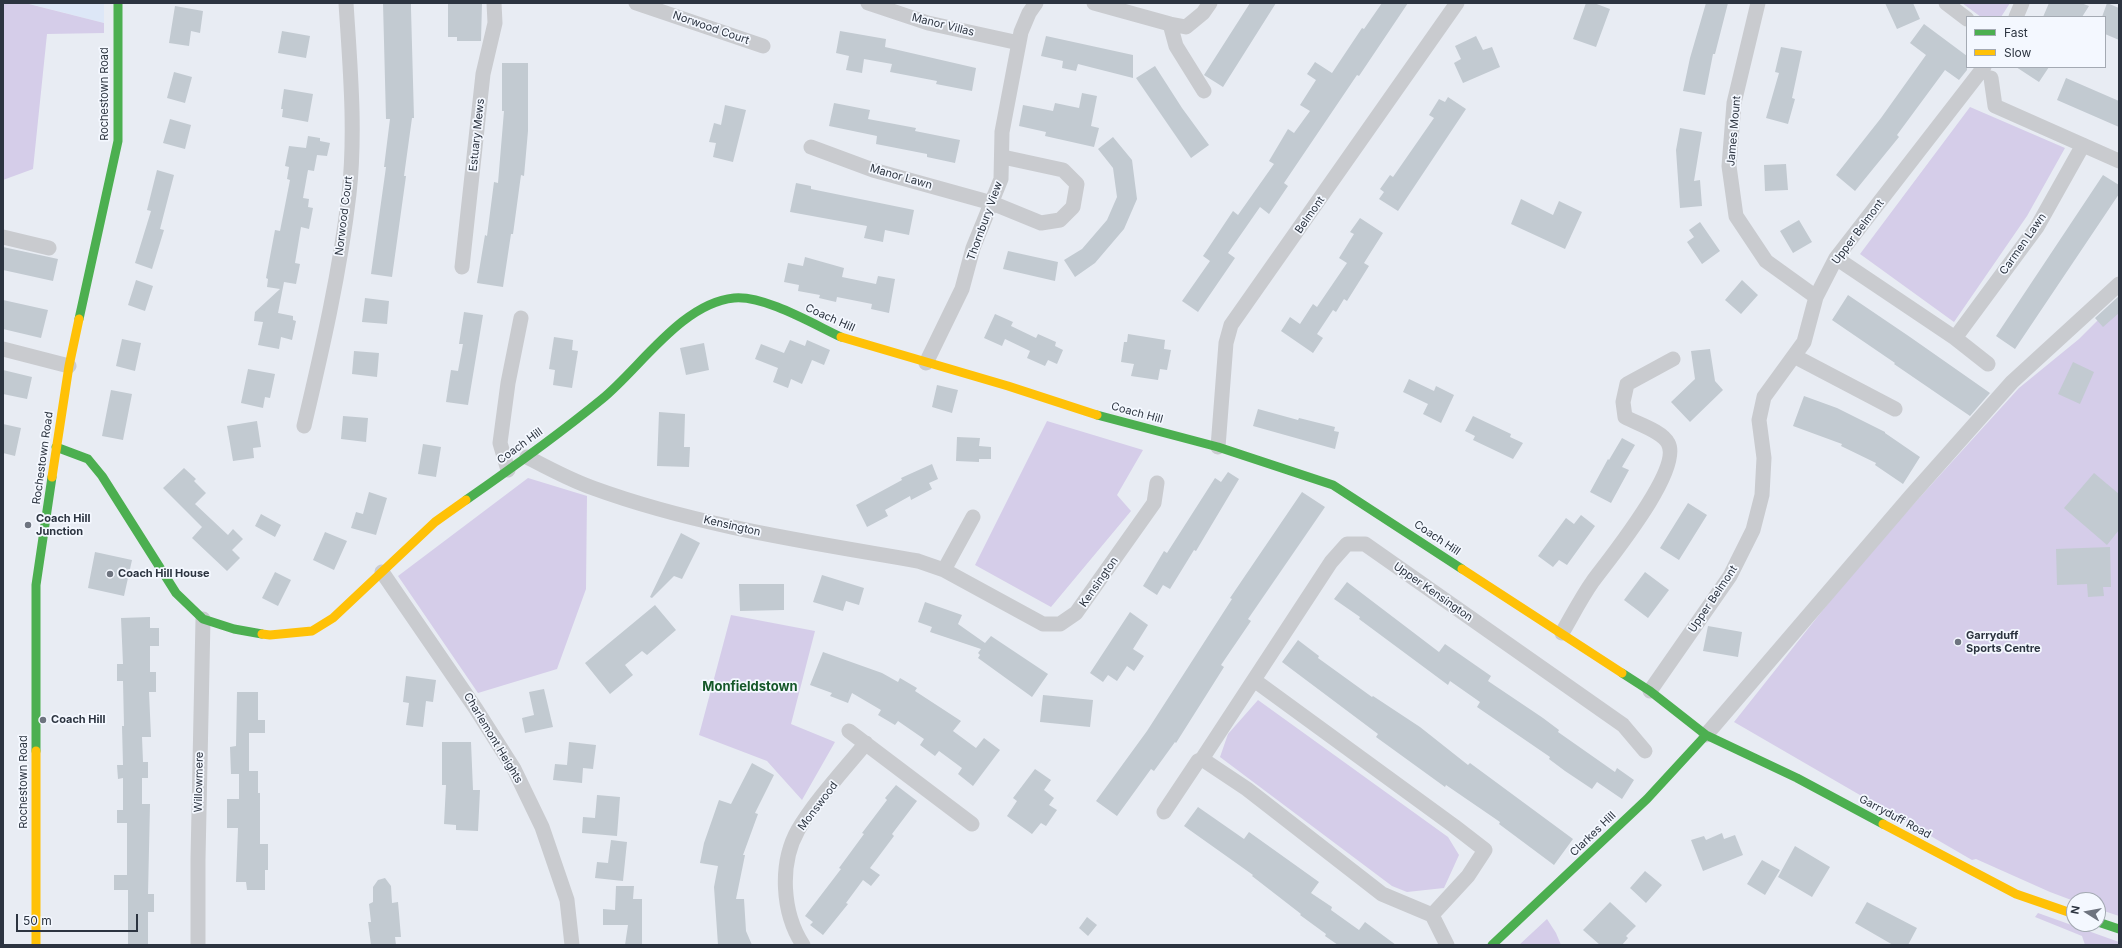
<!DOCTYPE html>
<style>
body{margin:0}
#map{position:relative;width:2122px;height:948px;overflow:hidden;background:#e8ecf3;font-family:Inter,sans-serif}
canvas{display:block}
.frame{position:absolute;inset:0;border:4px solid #2c3440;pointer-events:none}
.legend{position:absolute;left:1966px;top:16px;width:140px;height:52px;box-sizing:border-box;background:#f4f8ff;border:1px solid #a4aab3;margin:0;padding:5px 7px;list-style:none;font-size:12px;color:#2c3440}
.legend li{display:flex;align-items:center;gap:8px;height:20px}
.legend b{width:20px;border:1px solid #a4aab3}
.north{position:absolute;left:2066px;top:892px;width:40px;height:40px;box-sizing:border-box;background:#f4f8ff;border:1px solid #a4aab3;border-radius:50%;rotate:281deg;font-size:11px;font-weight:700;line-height:16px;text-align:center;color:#2c3440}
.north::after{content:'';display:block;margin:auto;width:14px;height:18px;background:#6e747f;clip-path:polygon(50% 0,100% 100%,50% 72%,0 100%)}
.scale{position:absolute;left:16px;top:914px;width:122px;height:18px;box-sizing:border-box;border:2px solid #2c3440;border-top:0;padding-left:5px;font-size:12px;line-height:14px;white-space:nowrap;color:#2c3440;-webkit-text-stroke:3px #f4f8ff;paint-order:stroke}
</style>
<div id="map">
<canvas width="2122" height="948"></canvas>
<div class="frame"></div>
<ul class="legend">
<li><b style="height:5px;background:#4caf50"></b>Fast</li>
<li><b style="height:5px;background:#ffc107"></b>Slow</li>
</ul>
<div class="north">N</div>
<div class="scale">50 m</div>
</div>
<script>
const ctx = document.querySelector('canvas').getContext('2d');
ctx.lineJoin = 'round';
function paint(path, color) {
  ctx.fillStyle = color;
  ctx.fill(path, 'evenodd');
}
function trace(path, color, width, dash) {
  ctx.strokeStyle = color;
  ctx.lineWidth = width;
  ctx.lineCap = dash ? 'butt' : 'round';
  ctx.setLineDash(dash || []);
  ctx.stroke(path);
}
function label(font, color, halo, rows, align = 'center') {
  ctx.font = font + ' Inter,sans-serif';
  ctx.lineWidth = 3.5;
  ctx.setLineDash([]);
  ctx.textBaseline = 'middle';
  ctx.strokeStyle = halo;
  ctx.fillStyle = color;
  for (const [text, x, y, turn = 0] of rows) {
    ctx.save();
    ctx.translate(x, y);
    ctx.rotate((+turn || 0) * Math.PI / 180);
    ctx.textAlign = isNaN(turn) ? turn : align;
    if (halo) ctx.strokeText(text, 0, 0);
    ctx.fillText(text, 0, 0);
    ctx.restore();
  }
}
const built = new Path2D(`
 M26 3H104V23Z`);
const green = new Path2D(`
 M3 3H25L104 23V33L47 34 33 169 3 180Z
 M1962 3H2010L2001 17H1981Z
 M1970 107 2065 148 2027 216 1954 322 1860 254Z
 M2119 299V916L2098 909V900L2074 901 2050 892 1976 859 1972 860 1734 722 1861 562 2019 388 2079 339Z
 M1047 421 1143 450 1117 495 1131 511 1051 607 975 565Z
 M528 478 587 496 586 589 557 669 478 693 398 576Z
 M731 615 815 631 791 724 835 742 802 800 767 761 699 735Z
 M1258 700 1448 837 1459 855 1444 888 1407 892 1392 886 1220 757 1228 734Z
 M2038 913 2119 942V945H2085L2082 936 2035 917Z
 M1547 919 1556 933 1561 945H1519Z`);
const building = new Path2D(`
 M383 3H411V9L414 118H412L404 176H406L392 277 371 274 386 167H384L390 119H386Z
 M448 3H482L481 41H457V37H448Z
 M1250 3H1276L1223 87 1204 75Z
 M1382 3H1408L1359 76 1357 75 1284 183 1288 186 1269 214 1260 207 1228 253 1235 258 1198 312 1182 301 1210 261 1203 256 1233 211 1238 215 1274 164 1269 161 1288 129 1294 133 1310 111 1300 105 1316 80 1307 74 1315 62 1332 73 1362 28 1364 29Z
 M1586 3H1594L1610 9 1596 47 1573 39Z
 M1706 3H1728L1715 54H1713L1705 95 1683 91 1690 58Z
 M1885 3H1913L1920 19 1897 29Z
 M2049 3H2081L2089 6 2082 17H2043Z
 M2107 3 2119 8V40L2105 34V17H2102Z
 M175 6 203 11 200 33 191 31 189 46 169 43Z
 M1924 24 1967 56V70L1959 80 1945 70 1897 135 1899 137 1855 191 1836 175 1881 118 1926 55 1910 43Z
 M282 31 310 36 306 58 278 53Z
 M840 31 886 39 885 47 976 68 972 91 936 84 937 81 890 72 892 64 864 59 862 73 846 70 849 56 836 53Z
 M1046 36 1133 55V78L1078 64 1076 71 1062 68 1063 61 1041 56Z
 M1476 36 1483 50 1492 47 1500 67 1463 83 1454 63 1461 59 1455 46Z
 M1781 47 1802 51 1792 98 1795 99 1788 124 1766 118 1779 73 1775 72Z
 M502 63H528V131L524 176 521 175 513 234H511L503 287 477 283 485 235 487 236 494 182 498 183 504 111H502Z
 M1155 66 1182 108 1209 145 1191 158 1136 78Z
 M2016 67H2049L2039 82Z
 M174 72 192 77 185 103 167 98Z
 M2066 78 2119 101V127L2057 100Z
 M284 89 313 94 308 122 282 117 283 109H281Z
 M1082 93 1097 96 1091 126 1099 128 1094 147 1045 136 1046 132 1019 126 1023 105 1053 111 1055 103 1079 108Z
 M1448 97 1466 109 1398 211 1379 199 1384 192 1380 189 1390 175 1393 177 1434 118 1429 115 1439 99 1445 102Z
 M834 103 870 110 868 119 916 128 915 131 960 140 955 163 927 157V154L876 144 877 136 829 126Z
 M725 105 746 110 733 162 713 157 716 143 709 142 714 123 721 125Z
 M170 119 191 125 185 149 163 143Z
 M1680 128 1702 132 1694 181 1700 180 1702 206 1680 208 1676 150Z
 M308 136 320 138V141L330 143 327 156 317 155 314 171 308 170 303 198 309 199 308 207 313 208 309 229 301 227 295 263 300 264 296 284 284 282 278 313 293 316V320L296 321 292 340 281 337 279 349 258 345 263 322 254 321 255 312 280 289 267 287 268 279 266 278 275 230 280 231 290 180 287 179 289 167 285 166 289 146 306 148Z
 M1113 137 1132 160 1137 199 1124 229 1095 263 1075 277 1064 260 1082 249 1107 220 1117 197 1113 168 1098 149Z
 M1786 164 1788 190 1765 191 1764 165Z
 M157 170 174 175 160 229 164 230 152 269 135 263 151 211 147 210Z
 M2103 175 2119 185V194L2015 349 1996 336Z
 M796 183 811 186V189L914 210 909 235 885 230 883 242 864 238 867 226 790 212Z
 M1521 199 1553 215 1559 201 1582 212 1565 249 1511 224Z
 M1360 218 1383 233 1364 263 1369 266 1347 301 1344 299 1336 312 1333 310 1317 334 1323 338 1313 353 1281 331 1290 317 1300 324 1313 304 1317 307 1347 263 1339 258 1354 234 1350 232Z
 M1799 220 1812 242 1793 253 1780 231Z
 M1700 222 1720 251 1702 264 1687 242 1694 237 1689 230Z
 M3 247 58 259 53 281 3 270Z
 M1008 251 1058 262 1055 281 1003 269Z
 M805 257 844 268 842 277 876 284 878 276 895 279 889 313 871 309 872 304 837 297 836 302 819 298 820 295 798 291 799 285 784 282 788 263 803 266Z
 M136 280 153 286 145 311 128 305Z
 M1742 280 1758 295 1741 314 1725 300Z
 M1848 295 1910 337 1990 393 1970 416 1894 364 1895 363 1832 320Z
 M2119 296V313L2103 327 2095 318Z
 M365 298 389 301 387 324 362 322Z
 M3 300 48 310 41 338 3 329Z
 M464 312 483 315 468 405 446 402 451 370 458 371 463 344H459Z
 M995 314 1013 322 1011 326 1036 338 1038 334 1056 342 1055 346 1063 350 1057 364 1048 360 1045 366 1027 358 1030 351 1005 339 1002 346 984 338Z
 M1128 334 1165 340 1164 349 1171 350 1167 370 1160 369 1158 380 1131 376 1134 364 1121 362 1124 342H1127Z
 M554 337 573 340 572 350 578 351 572 388 553 385 555 370 549 369Z
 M122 339 141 343 135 371 116 366Z
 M790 340 805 346 807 340 830 350 824 365 812 360 802 384 791 379 788 388 773 382 778 368 755 359 761 344 784 353Z
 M704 343 709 370 686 375 680 348Z
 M1710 349 1715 381 1723 390 1690 422 1671 402 1695 379 1691 351Z
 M354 351 379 353 377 377 352 374Z
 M2073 362 2094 372 2080 404 2058 394Z
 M248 369 275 374 270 398 265 397 263 408 241 403Z
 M3 370 32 377 27 399 3 394Z
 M1409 379 1434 391 1436 386 1454 395 1441 423 1423 414 1428 404 1403 392Z
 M937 385 958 390 952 413 932 407Z
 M111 390 132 394 123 440 102 436Z
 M1804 396 1837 408 1885 432V433L1920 457 1903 484 1875 465 1876 463 1841 446 1842 444 1793 426Z
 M1258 409 1298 420 1299 418 1335 427 1334 431 1339 432 1335 449 1253 426Z
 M659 412 685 414 684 447H690L689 467 657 466Z
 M343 416 368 418 366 442 341 439Z
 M1473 416 1511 434 1510 437 1523 443 1513 459 1473 440 1475 436 1465 431Z
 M257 421 261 447 253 448 254 458 233 461 227 426Z
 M3 424 21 428 15 456 3 453Z
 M957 437 980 438 979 446 991 447V459H979V462L956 461Z
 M1622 438 1635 445 1622 467 1629 470 1611 503 1590 492 1608 459 1609 460Z
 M423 444 441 447 436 477 418 474Z
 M932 464 938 479 929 483 932 489 911 500 910 496 885 510 888 516 867 527 856 505 902 480 901 478Z
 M184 468 196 479 194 481 206 493 195 504 228 535 233 529 243 539 232 550 240 558 227 571 192 538 202 527 163 488Z
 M1228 472 1239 479 1196 551 1194 550 1170 589 1163 585 1157 595 1143 586 1164 551 1167 553 1215 478 1221 482Z
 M2094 473 2119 494V530L2107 545 2064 508Z
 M369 492 387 498 376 535 351 528 356 512 363 514Z
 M1302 492 1325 507 1248 619 1251 621 1221 665 1224 667 1176 743 1175 742 1154 771 1151 769 1117 816 1096 801 1147 731 1232 599 1230 598Z
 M1688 503 1707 515 1679 560 1660 548Z
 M261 514 281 525 275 537 255 526Z
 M1581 515 1595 526 1567 565 1559 560 1553 567 1538 556 1566 518 1574 524Z
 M325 532 347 541 334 570 313 560Z
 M681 533 700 543 682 579 674 576 652 598 650 597Z
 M2110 547 2111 587H2103L2104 596 2088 597 2087 584 2057 585 2056 549Z
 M95 552 132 560 124 596 88 588Z
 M275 572 291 580 278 606 262 598Z
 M1645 572 1669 590 1648 618 1624 600Z
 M822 575 864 588 859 605 846 601 843 611 813 602Z
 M1347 582 1439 652 1445 644 1491 676 1488 681 1543 718 1559 730 1558 732 1615 772 1617 768 1634 780 1622 799 1597 782 1592 789 1565 771 1549 759 1550 757 1477 707 1480 702 1450 681 1448 685 1359 619 1360 617 1334 599Z
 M739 584H784V610L740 611Z
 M925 602 962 615 958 624 985 643 991 636 1048 674 1032 697 978 658 980 655 978 653 981 649 930 632 932 627 918 622Z
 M655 605 676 630 647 655 642 651 625 665 633 675 610 694 585 663Z
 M1130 612 1148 625 1133 649 1144 656 1134 671 1127 666 1117 681 1108 675 1103 682 1090 673Z
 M150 617V628H159V646H150V672H156V692H149L151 737H142L143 762H148V778H142V804H150L148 894H154V912H148V945H128V890H114V875H127V823H117V810H123V778L118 779 117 765H123L122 726H124L123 681H117V664H123L121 618Z
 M1708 626 1742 632 1738 657 1703 651Z
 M1298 640 1319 656 1318 658 1372 697 1373 696 1420 727 1468 765 1470 763 1573 839 1554 865 1499 824 1500 822 1446 785 1445 787 1376 737 1378 734 1282 662Z
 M823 652 882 673 898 682 900 678 917 688 915 691 961 721 953 731 976 748 984 738 1000 750 973 786 958 774 962 768 939 751 935 756 920 745 924 739 898 721 895 725 878 715 881 710 852 693 848 703 830 696 832 693 810 685Z
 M406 676 436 680 433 702 426 701 423 727 406 725 409 703 403 702Z
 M544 689 553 727 525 733 522 718 534 715 529 692Z
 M237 692H258V720H265V733H249V771H258V793H260V844H268V870H265V890H247L246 882H236L238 828H227V799H239V774H231L230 747 236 746Z
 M1043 695 1093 700 1090 727 1040 722Z
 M442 742H471L473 790H480L478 831 456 830V825L444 824 446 785H442Z
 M569 742 596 745 593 769 583 768 582 783 553 780 555 764 567 765Z
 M752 763 774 775 755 813 758 814 743 855H745L736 899H744L746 931 752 945H718L714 887 718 866 700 863 704 843 719 800 731 804Z
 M1035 769 1051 780 1044 790 1054 798 1049 805 1057 810 1046 826 1041 823 1032 834 1007 816 1017 801 1013 798Z
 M896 785 917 801 892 834 894 836 870 868 880 875 871 886 863 880 846 903 848 904 823 935 810 925 813 922 805 916 841 869 839 868 864 834 862 833 887 800 885 798Z
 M597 795 620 797 617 836 582 833 583 817 595 818Z
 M1198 807 1244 839 1249 832 1319 882 1311 893 1332 907 1331 910 1359 930 1365 922 1396 945H1338L1325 936 1326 934 1300 915 1301 914 1252 876 1253 875 1184 826Z
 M1722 833 1724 839 1735 835 1743 855 1703 871 1691 840 1704 836 1706 840Z
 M611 840 627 842 623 881 595 878 597 862 608 863Z
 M1795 846 1830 867 1812 897 1778 877Z
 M1762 860 1780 870 1765 895 1747 884Z
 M1645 871 1662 885 1646 903 1630 888Z
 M385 878 391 886 392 903 398 902 401 937H395L396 945H371L368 922H371L369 904 373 902V887L378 880Z
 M616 886H634L633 899H642V945H625L628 925H603V909L615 910Z
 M1610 902 1636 926 1626 936 1628 938 1622 945H1600L1583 930Z
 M1867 902 1917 928 1908 945H1893L1855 923Z
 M1087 917 1097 925 1088 936 1079 928Z`);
const street = new Path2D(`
 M636 3 763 46
 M868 3 928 23 1019 43
 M1094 3 1170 24 1186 27 1203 13 1210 3
 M1758 3 1734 103 1729 166 1736 216 1766 261 1816 297
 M1946 3 1967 19
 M2016 17 2022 3
 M1170 24 1176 46 1204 91
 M1991 78 1995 106 2119 161
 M811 147 873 170 992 203 1041 223 1060 220 1073 207 1077 184 1063 170 1003 157
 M3 237 49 248
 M1836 258 1955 338 1988 364
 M462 267 483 74 495 23 494 3
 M1955 338 2037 227 2083 145
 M3 349 69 366
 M1794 356 1895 409
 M926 363 962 289 973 248 1001 179 1002 132 1021 32 1029 13 1036 3
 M304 426C322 350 340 272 349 194 356 131 350 66 346 3
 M1218 447 1226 343 1231 325 1457 3
 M527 457C548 468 570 480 593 488 697 526 809 542 918 561L944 570 1043 624H1060L1076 613 1154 503 1157 483
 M508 470 500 443 508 383 521 318
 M944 570 973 517
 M382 572 476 709 514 769 542 827 567 900 572 945
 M1562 633C1572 616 1581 598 1593 581 1610 558 1683 469 1668 443 1662 431 1638 424 1625 417L1623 402 1627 384 1673 359
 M1254 680 1454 826 1485 850 1468 876 1432 915
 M1650 691 1730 576 1753 530 1762 495 1764 458 1759 420 1764 397 1804 342 1816 297 1836 258 1984 67
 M849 731 972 824
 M1706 735 1910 497 2012 382 2119 284
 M1202 759 1247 789 1382 894 1432 915 1447 945
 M1164 812 1198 761 1202 759 1331 562 1347 544H1365L1623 725 1645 751
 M198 945V859L203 619
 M803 945C782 913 779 864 798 830 815 801 844 770 866 743`);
const fast = new Path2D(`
 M79 319 118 141V3
 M1097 415 1218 447 1333 485 1462 569
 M56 447 88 459 102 476 176 593 203 619 234 629 262 634
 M466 500C512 468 558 435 602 399 640 368 682 303 734 298 764 295 813 324 841 337
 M1622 673 1650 691 1706 735 1797 778 1883 824
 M36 751V585L52 477
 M2098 922 2119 929
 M1492 945 1647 799 1706 735`);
const slow = new Path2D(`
 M841 337 1008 386 1097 415
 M52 477 69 366 79 319
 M1462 569 1622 673
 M262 634 270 635 312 631 333 618 435 522 466 500
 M36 751V945
 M1883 824 2016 894 2074 914`);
const markers = [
 [28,525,4,"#6e747f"],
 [110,574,4,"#6e747f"],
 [1958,642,4,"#6e747f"],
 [43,720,4,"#6e747f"]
];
const streetNames = [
 ["Manor Villas",943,25,14],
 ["Norwood Court",711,28,19],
 ["Rochestown Road",105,94,-90],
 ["James Mount",1734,131,-85],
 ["Estuary Mews",477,135,-84],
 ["Manor Lawn",901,177,16],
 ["Belmont",1310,215,-55],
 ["Norwood Court",344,216,-83],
 ["Thornbury View",985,221,-70],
 ["Upper Belmont",1858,232,-53],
 ["Carmen Lawn",2023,244,-55],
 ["Coach Hill",830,318,24],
 ["Coach Hill",1137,413,15],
 ["Coach Hill",520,446,-36],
 ["Rochestown Road",43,458,-82],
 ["Kensington",732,526,13],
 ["Coach Hill",1437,538,34],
 ["Kensington",1099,582,-55],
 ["Upper Kensington",1433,592,35],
 ["Upper Belmont",1713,599,-56],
 ["Charlemont Heights",493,738,59],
 ["Rochestown Road",24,782,-90],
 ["Willowmere",199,782,-89],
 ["Monswood",818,806,-53],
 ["Garryduff Road",1895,817,28],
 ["Clarkes Hill",1593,834,-44]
];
const poiNames = [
 ["Coach Hill",36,519],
 ["Junction",36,532],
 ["Coach Hill House",118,574],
 ["Garryduff",1966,636],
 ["Sports Centre",1966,649],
 ["Coach Hill",51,720]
];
const quarterNames = [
 ["Monfieldstown",750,687]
];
paint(built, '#dde7f7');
paint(green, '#d5cde9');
paint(building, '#c2cad1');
trace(street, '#c9cbcf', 15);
trace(fast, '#4caf50', 9);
trace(slow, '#ffc107', 9);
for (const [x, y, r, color] of markers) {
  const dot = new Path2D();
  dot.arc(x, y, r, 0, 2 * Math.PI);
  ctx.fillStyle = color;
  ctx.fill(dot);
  trace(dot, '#f4f8ff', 1.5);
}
label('11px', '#2c3440', '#f4f8ff', streetNames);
label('bold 11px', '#2c3440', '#f4f8ff', poiNames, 'left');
label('bold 13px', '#155729', '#f4f8ff', quarterNames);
</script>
